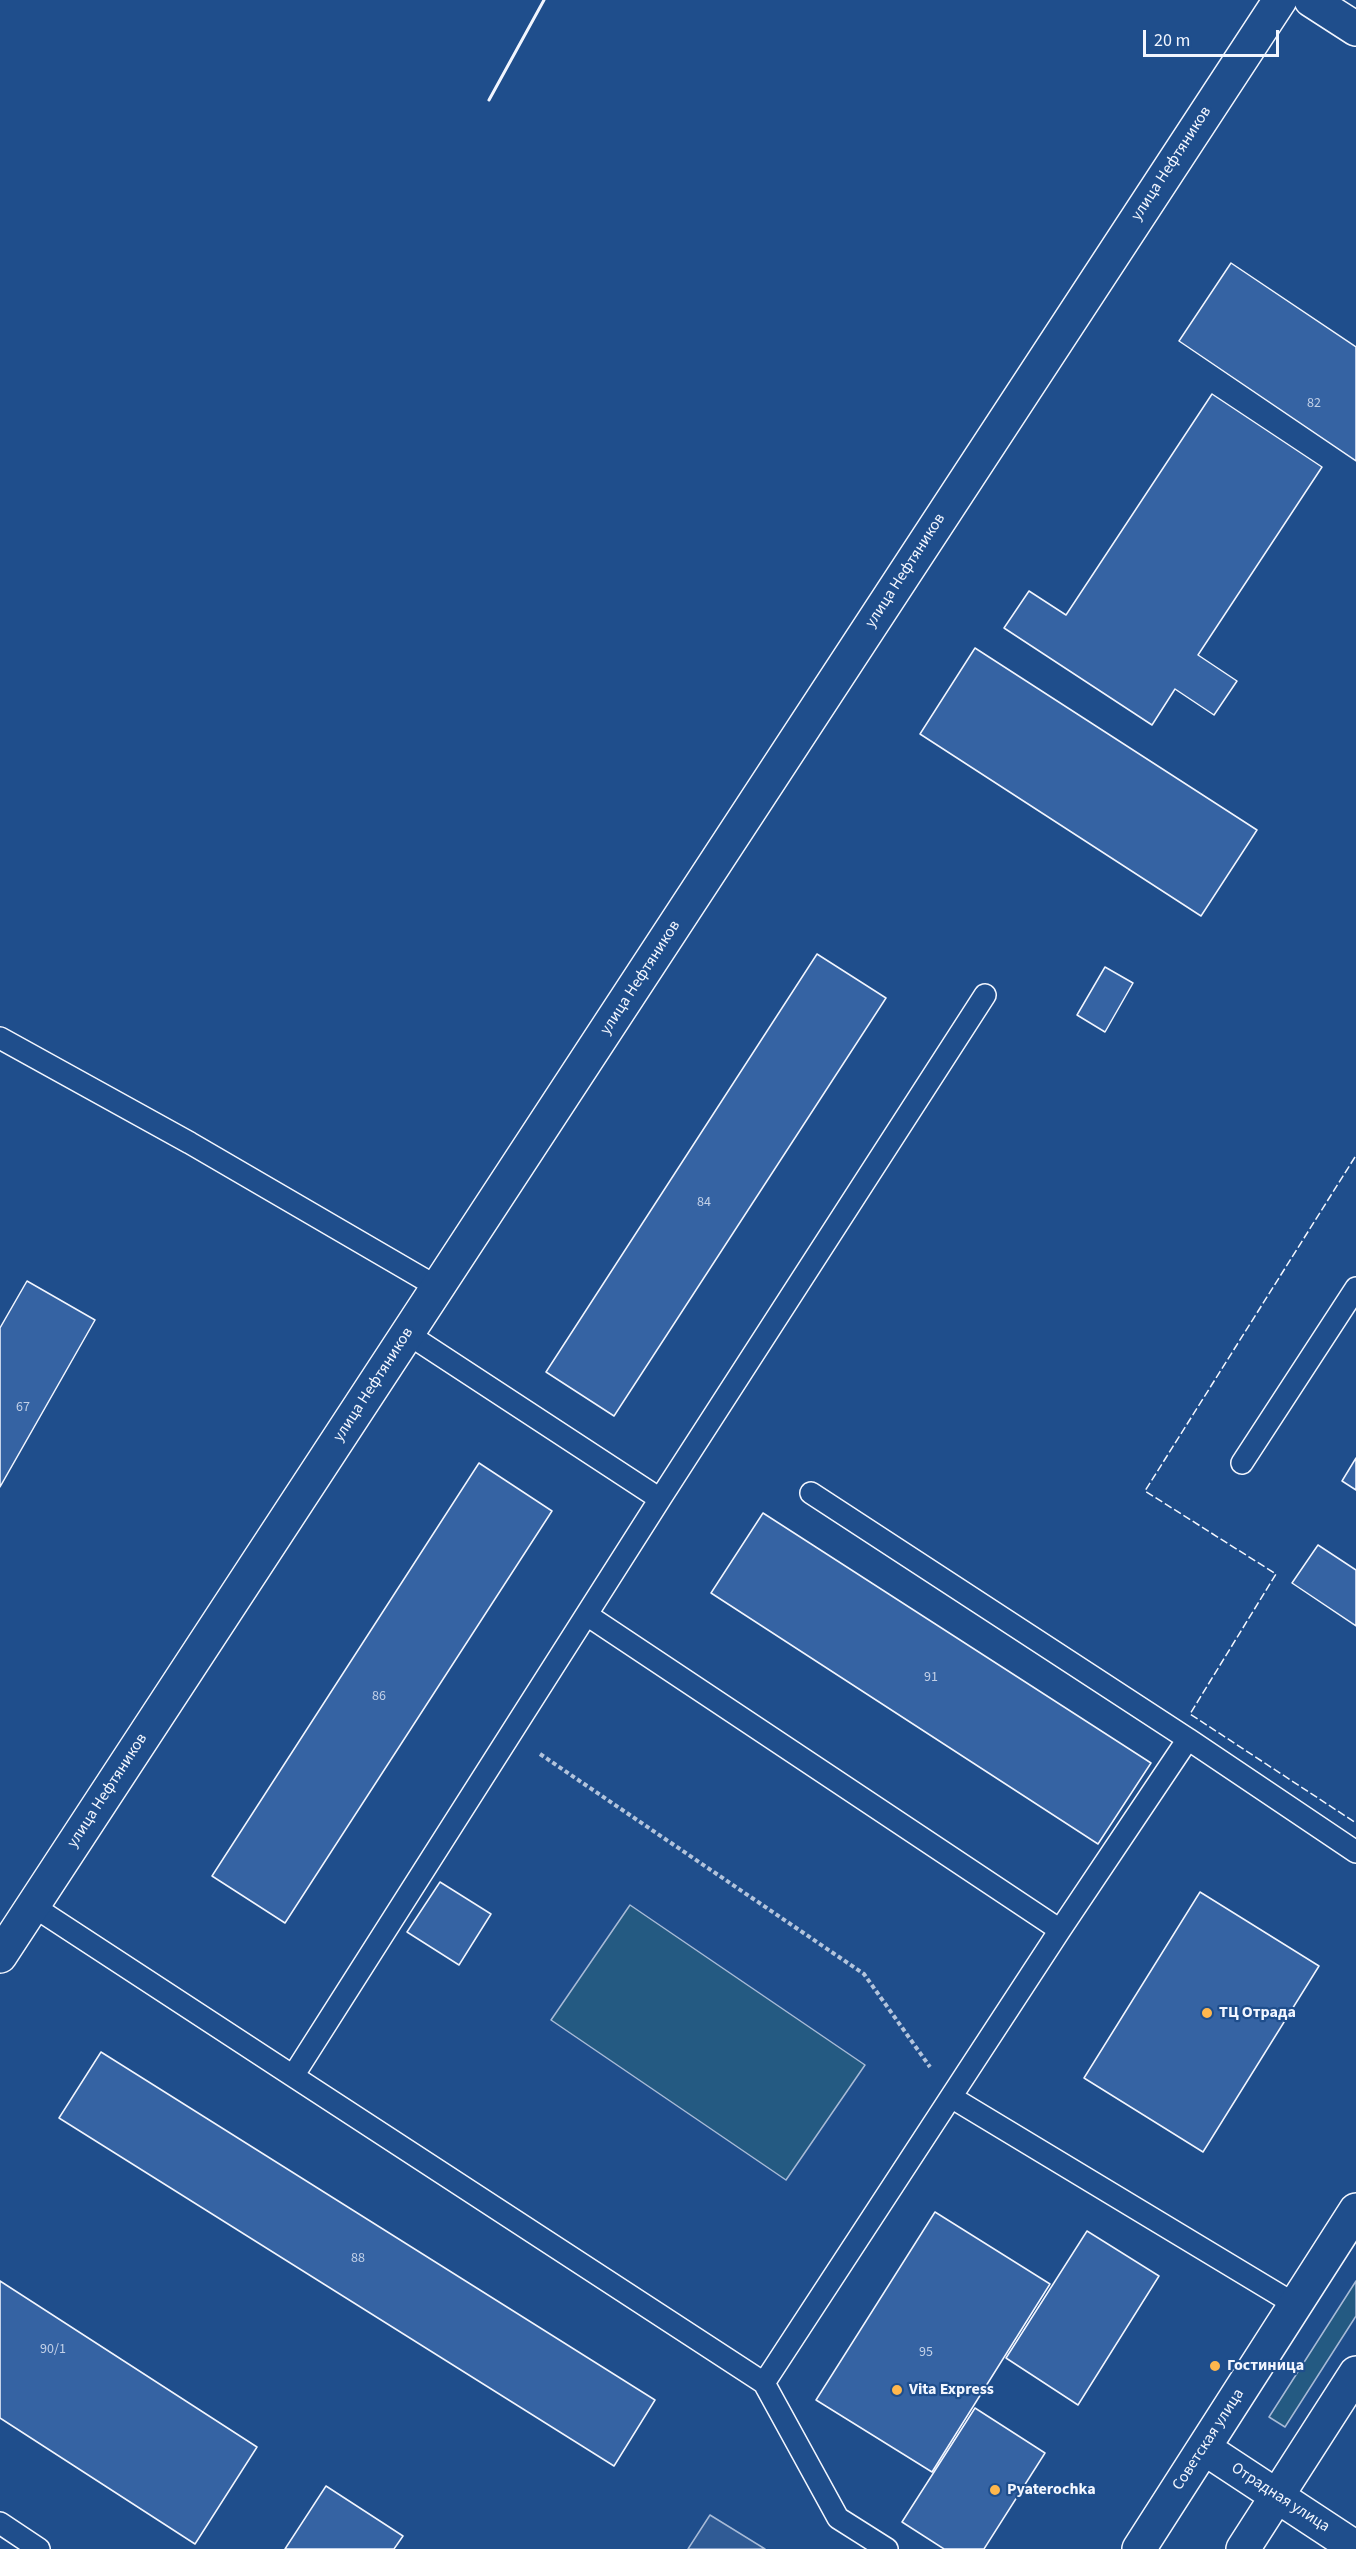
<!DOCTYPE html>
<meta charset="utf-8">
<style>
body{margin:0}
#map{position:relative;width:1356px;height:2549px;overflow:hidden;background:#1f4e8c;font-family:"Source Sans 3",sans-serif}
canvas{display:block}
.scale{position:absolute;left:1143px;top:30px;width:136px;height:27px;box-sizing:border-box;border:3px solid #f2f6ff;border-top:0;padding-left:8px;font-size:18px;line-height:21px;white-space:nowrap;color:#f2f6ff;-webkit-text-stroke:4px #1f4e8c;paint-order:stroke}
</style>
<div id="map">
<canvas width="1356" height="2549"></canvas>
<div class="scale">20 m</div>
</div>
<script>
const c = document.querySelector('canvas').getContext('2d');
c.lineJoin = 'round';
function paint(path, color) { c.fillStyle = color; c.fill(path, 'evenodd'); }
function stroke(path, color, width, dash) { c.strokeStyle = color; c.lineWidth = width; c.lineCap = dash ? 'butt' : 'round'; c.setLineDash(dash || []); c.stroke(path); }
function write(font, color, halo, rows, align = 'center') {
  c.font = font + ' "Source Sans 3",sans-serif'; c.lineWidth = 4.5; c.setLineDash([]); c.textBaseline = 'middle'; c.strokeStyle = halo; c.fillStyle = color; for (const [text, x, y, turn = 0] of rows) {
    c.save(); c.translate(x, y); c.rotate((+turn || 0) * Math.PI / 180); c.textAlign = isNaN(turn) ? turn : align; if (halo) c.strokeText(text, 0, 0); c.fillText(text, 0, 0); c.restore();
  }
}
const green = new Path2D(`
 M630 1905 865 2065 786 2180 551 2020Z
 M1356 2281V2316L1285 2427 1269 2417Z`);
paint(green, '#245a82');
stroke(green, '#a8bbd7', 1.5);
const parking = new Path2D(`
 M710 2515 765 2549H688Z`);
paint(parking, '#305b95');
stroke(parking, '#a8bbd7', 1.5);
const building = new Path2D(`
 M1231 263 1356 347V461L1179 341Z
 M1212 394 1322 467 1198 655 1237 681 1214 715 1175 689 1152 725 1004 628 1029 591 1066 615Z
 M975 648 1257 830 1201 916 920 734Z
 M817 954 886 998 614 1416 546 1372Z
 M1105 967 1133 983 1105 1032 1077 1015Z
 M27 1281 95 1320 0 1487V1328Z
 M1356 1458V1490L1342 1481Z
 M479 1463 552 1511 285 1923 212 1876Z
 M763 1513 1151 1763 1098 1844 711 1593Z
 M1318 1545 1356 1570V1626L1292 1583Z
 M440 1882 491 1914 459 1965 407 1932Z
 M1200 1892 1319 1966 1203 2152 1084 2078Z
 M101 2052 655 2400 614 2466 59 2118Z
 M935 2212 1050 2284 932 2472 816 2400Z
 M1087 2231 1159 2276 1078 2405 1006 2358Z
 M0 2281 257 2447 195 2544 0 2418Z
 M975 2408 1045 2453 984 2549H944L902 2522Z
 M326 2486 403 2536 394 2549H285Z`);
paint(building, '#3563a3');
stroke(building, '#f2f6ff', 1.5);
const service = new Path2D(`
 M0 1038 190 1143 439 1288
 M408 1334 660 1499 293 2076 764 2383 838 2518 887 2549
 M1242 1463 1356 1288
 M811 1493 1188 1739
 M660 1499 985 995
 M587 1615 1060 1930
 M33 1906 293 2076
 M951 2097 1296 2305
 M764 2383 1060 1930 1188 1739 1356 1852
 M0 2523 39 2549`);
const minor = new Path2D(`
 M1311 0 1356 29
 M0 1956 1280 0
 M1204 2448 1356 2548
 M1139 2549 1356 2210
 M1243 2549 1356 2373`);
stroke(service, '#f2f6ff', 24);
stroke(minor, '#f2f6ff', 36);
stroke(new Path2D(`
 M540 1754 864 1974 930 2067`), '#b3c4dc', 4, [4.5, 3]);
stroke(service, '#1f4e8c', 21);
stroke(minor, '#1f4e8c', 33);
stroke(new Path2D(`
 M1355 1157 1145 1491 1276 1574 1190 1714 1356 1823`), '#f2f6ff', 1.5, [8, 3]);
stroke(new Path2D(`
 M489 100 544 0`), '#f2f6ff', 3);
for (const [x, y, r, color] of [
 [1207,2013,6,"#ffb74d"],
 [1215,2366,6,"#ffb74d"],
 [897,2390,6,"#ffb74d"],
 [995,2490,6,"#ffb74d"]
]) { const dot = new Path2D(); dot.arc(x, y, r, 0, 2 * Math.PI); c.fillStyle = color; c.fill(dot); stroke(dot, '#1f4e8c', 2); }
write('14px', '#c3d1e8', null, [
 ["82",1314,404],
 ["84",704,1203],
 ["67",23,1408],
 ["91",931,1678],
 ["86",379,1697],
 ["88",358,2259],
 ["90/1",53,2350],
 ["95",926,2353]
]);
write('16px', '#f2f6ff', '#1f4e8c', [
 ["улица Нефтяников",1172,164,-57],
 ["улица Нефтяников",906,571,-57],
 ["улица Нефтяников",641,978,-57],
 ["улица Нефтяников",374,1385,-57],
 ["улица Нефтяников",108,1791,-57],
 ["Советская улица",1209,2440,-57],
 ["Отрадная улица",1280,2498,33]
]);
write('bold 16px', '#f2f6ff', '#1f4e8c', [
 ["ТЦ Отрада",1219,2013],
 ["Гостиница",1227,2366],
 ["Vita Express",909,2390],
 ["Pyaterochka",1007,2490]
], 'left');
</script>
